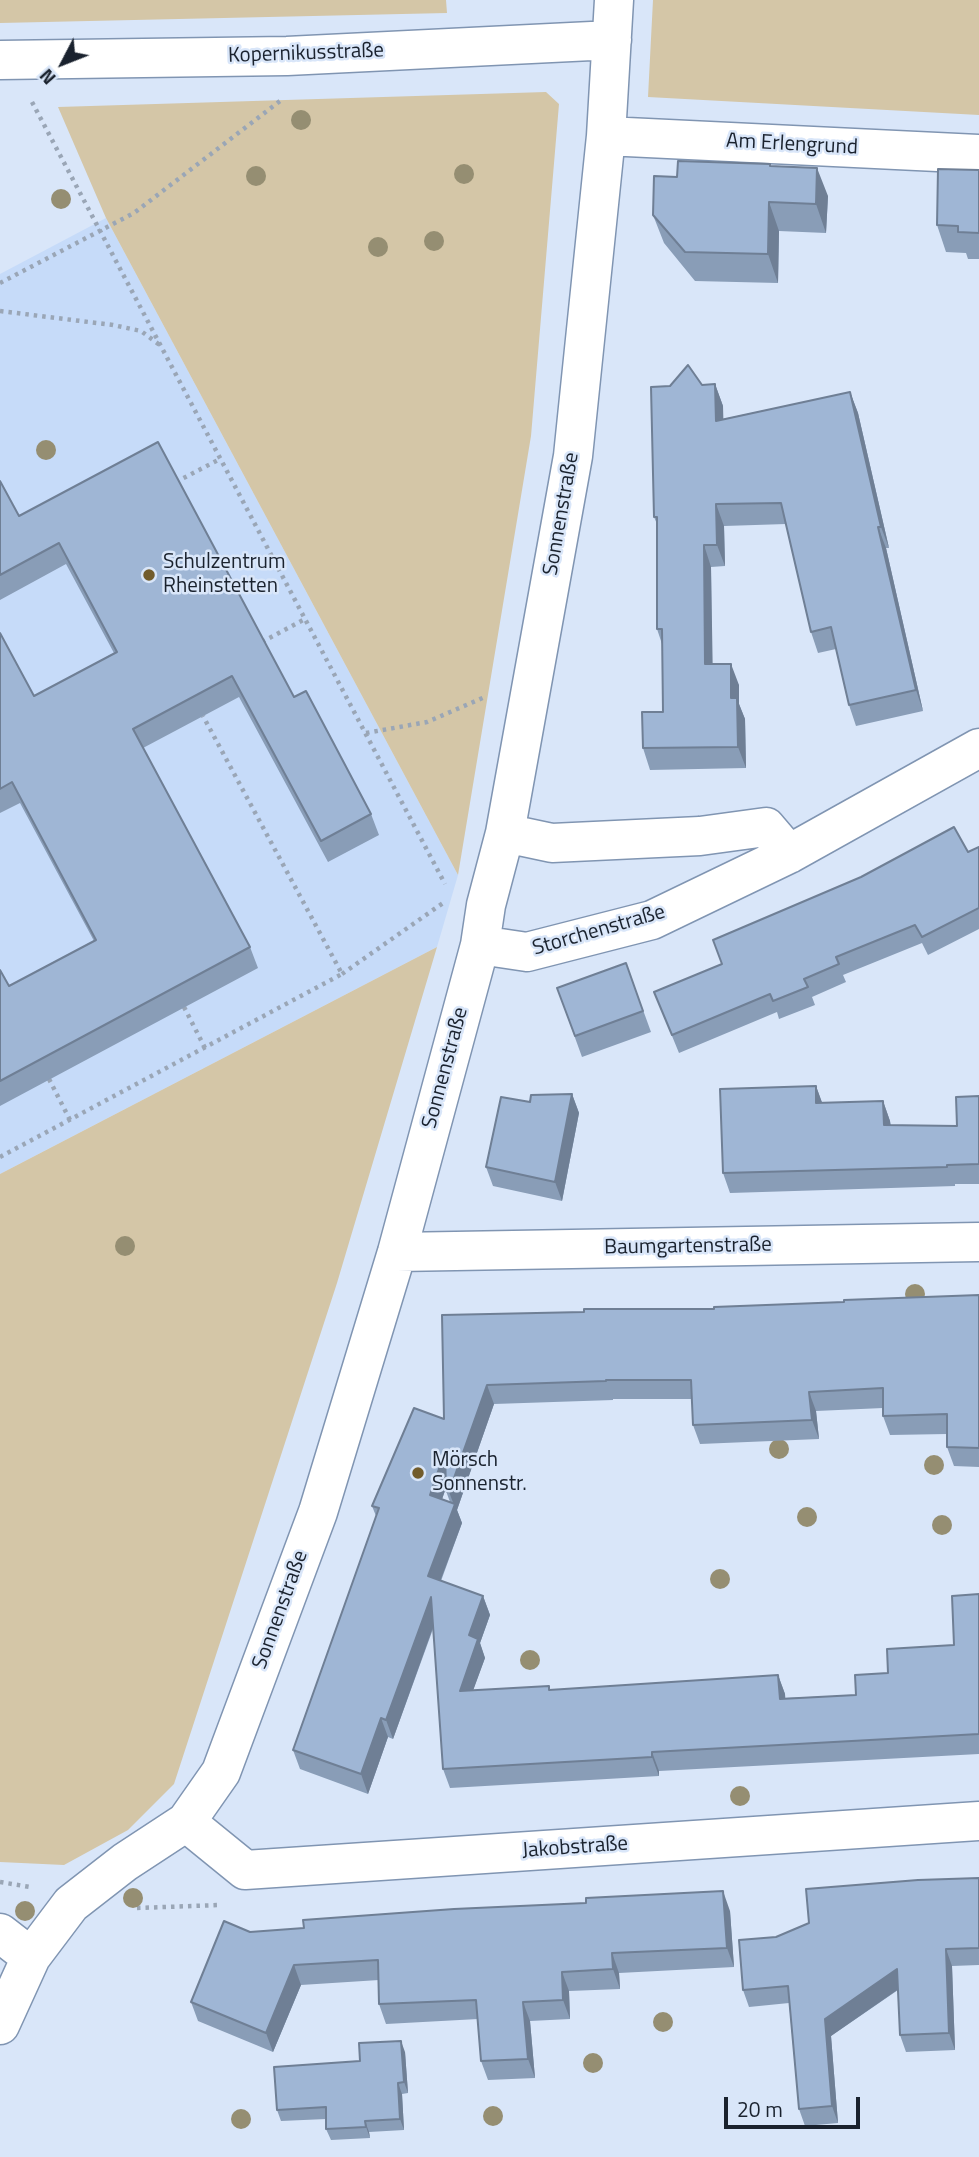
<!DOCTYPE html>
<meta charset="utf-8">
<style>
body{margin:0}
#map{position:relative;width:979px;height:2157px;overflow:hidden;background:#d9e6f9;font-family:"Titillium Web",sans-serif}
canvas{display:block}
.north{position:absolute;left:28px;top:28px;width:70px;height:70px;-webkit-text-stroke:5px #d9e6f9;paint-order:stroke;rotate:228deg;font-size:19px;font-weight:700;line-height:28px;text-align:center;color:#1a222e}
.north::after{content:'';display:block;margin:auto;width:24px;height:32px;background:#1a222e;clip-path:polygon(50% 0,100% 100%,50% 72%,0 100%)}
.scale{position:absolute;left:724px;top:2097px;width:136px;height:32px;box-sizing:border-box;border:4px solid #1a222e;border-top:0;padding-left:9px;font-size:21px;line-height:24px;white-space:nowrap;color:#1a222e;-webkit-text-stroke:5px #d9e6f9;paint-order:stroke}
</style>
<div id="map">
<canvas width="979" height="2157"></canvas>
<div class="north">N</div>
<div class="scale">20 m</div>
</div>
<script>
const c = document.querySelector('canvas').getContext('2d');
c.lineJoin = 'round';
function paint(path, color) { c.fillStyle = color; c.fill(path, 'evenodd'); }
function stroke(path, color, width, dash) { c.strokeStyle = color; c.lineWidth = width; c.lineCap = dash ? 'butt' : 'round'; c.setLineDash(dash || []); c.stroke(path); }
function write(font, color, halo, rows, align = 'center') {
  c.font = font + ' "Titillium Web",sans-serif'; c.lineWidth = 5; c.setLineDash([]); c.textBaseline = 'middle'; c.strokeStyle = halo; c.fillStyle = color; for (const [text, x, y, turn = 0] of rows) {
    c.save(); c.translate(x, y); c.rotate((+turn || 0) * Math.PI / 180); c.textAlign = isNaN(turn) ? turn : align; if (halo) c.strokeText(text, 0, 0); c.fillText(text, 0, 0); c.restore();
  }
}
paint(new Path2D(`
 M106 218 458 875 437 947 0 1174V274Z`), '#c6dbf9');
paint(new Path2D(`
 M0 0H446L447 13 0 23Z
 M653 0H979V115L648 97Z
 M546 92 559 104 531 436 458 875 106 218 58 107Z
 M437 947 337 1283 174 1784 128 1830 64 1865 0 1862V1174Z`), '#d4c6a7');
const minor = new Path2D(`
 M0 60 287 56 612 40
 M606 136 979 154
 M505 833 552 843 700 836 766 827 789 854
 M480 945 527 952 652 920 789 854 979 748
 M397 1252 979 1242
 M186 1822 245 1870 979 1821
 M0 1933 31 1957
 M0 2025 31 1957 71 1904 125 1862 186 1822 221 1772 318 1512 397 1252 480 945 486 905 505 833 573 456 606 136 614 0`);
stroke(minor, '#8095b2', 41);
stroke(new Path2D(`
 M32 102 445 884
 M0 283 134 213 280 101
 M0 311 113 325 141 331 161 346
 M176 482 220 459
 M262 642 305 619
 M366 733 427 722 485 697
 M342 974 443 903
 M184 1007 205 1048
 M49 1079 70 1120
 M0 1157 342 974 203 716
 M0 1882 30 1887
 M137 1908 219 1905`), '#9aa6b6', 4.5, [3.5, 5]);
stroke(minor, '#fff', 38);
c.fillStyle = '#958e72';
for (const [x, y] of [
 [301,120],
 [464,174],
 [256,176],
 [61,199],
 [434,241],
 [378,247],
 [46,450],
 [125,1246],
 [915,1294],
 [779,1449],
 [934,1465],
 [807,1517],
 [942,1525],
 [720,1579],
 [530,1660],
 [740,1796],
 [133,1898],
 [25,1911],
 [663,2022],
 [593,2063],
 [493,2116],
 [241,2119]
]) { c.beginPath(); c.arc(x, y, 10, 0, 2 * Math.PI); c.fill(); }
paint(new Path2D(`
 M770 164V166L828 196 826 233 779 231 778 283 695 281 664 243 653 215 677 177Z
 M979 170V259H968L966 253 946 252 937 225Z
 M715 384 723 406V419L850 392 858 413 889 548H886L923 711 856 726 849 705 836 649 818 653 811 632 786 524 724 526 725 566 711 567 712 664 739 685V704L745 719 746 768 650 770 643 748 663 712 662 644 657 629V524L654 517 702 385Z
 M0 481 19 516 294 697 371 814 379 835 328 862 239 697 143 748 250 947 258 968 0 1106V970L9 986 94 941 20 803 0 813V633L34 696 114 653 66 564 0 600Z
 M979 847V929L928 955 922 943 843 975 846 982 812 997 815 1005 779 1019 777 1012 679 1053 654 992 722 964 713 940 968 852Z
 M626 963 651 1032 582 1057 557 988Z
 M816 1086 822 1103 883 1101 890 1121 891 1125 957 1126 979 1096V1184H955V1186L730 1193 723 1173Z
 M572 1094 579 1113 562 1201 493 1186 486 1167 530 1102Z
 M979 1295V1467L954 1466 947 1447V1434L890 1435 883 1416V1408L816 1411 819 1439 700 1444 693 1425 692 1399H613V1400L494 1404 457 1510 462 1523 441 1581 483 1596 490 1615 480 1643 485 1658 473 1690 549 1686 550 1690 778 1675 785 1694V1698L856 1695 888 1673 954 1645 979 1594V1754L659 1771V1776L450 1788 443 1769 433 1629 393 1739 388 1737 368 1794 300 1769 293 1750 376 1516 372 1506 444 1419 442 1315 714 1309ZM446 1488V1491L450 1502 442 1499Z
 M979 1878V1965L952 1966 955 2050 906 2052 900 2035 898 1990 831 2036 838 2123 805 2126 799 2109 789 2003 749 2007 743 1990 776 1937Z
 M730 1911 734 1967 619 1973 620 1989 569 1991 570 2019 530 2021 535 2078 488 2080 481 2061 478 2019 386 2024 379 2004V1980L301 1985 273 2052 198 2021 191 2002 250 1932Z
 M405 2052 408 2093 402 2094 404 2130 369 2132 370 2138 331 2140 326 2129V2119L281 2121 277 2110 360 2061Z`), '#899db7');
paint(new Path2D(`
 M817 168 828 196 826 233 816 204Z
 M769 202 779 231 778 283 768 254Z
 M715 384 723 406 724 442 716 421Z
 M850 392 858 413 889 548 881 527Z
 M716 504 724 526 725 566 717 545Z
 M878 527 886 548 923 711 916 690Z
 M704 545 711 567 713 685 705 664Z
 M731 664 739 685V704L745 719 746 768 738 747 731 698Z
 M816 1086 823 1105 816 1103Z
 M572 1094 579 1113 562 1201 555 1182Z
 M883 1101 890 1121 891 1145 884 1125Z
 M487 1385 494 1404 457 1510 462 1523 435 1595 428 1576 454 1505 449 1492Z
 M809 1392 816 1411 819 1439 812 1420Z
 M445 1451 452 1470 437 1514 430 1495Z
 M483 1596 490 1615 480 1643 485 1658 466 1710 460 1691 469 1635Z
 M431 1597 437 1616 393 1739 386 1720Z
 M778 1675 785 1694 787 1718 780 1699Z
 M381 1718 388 1737 368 1794 361 1774Z
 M652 1752 659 1771V1776L652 1757Z
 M723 1891 730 1911 734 1967 727 1948Z
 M946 1949 952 1966 955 2050 949 2033Z
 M612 1953 619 1973 620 1989 613 1969Z
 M294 1965 301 1985 273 2052 266 2033Z
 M897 1969 903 1986 831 2036 838 2123 832 2106 825 2019Z
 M562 1972 569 1991 570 2019 563 2000Z
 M523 2002 530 2021 535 2078 528 2059Z
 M401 2041 405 2052 408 2093 404 2082Z
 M398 2083 402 2094 404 2130 400 2119Z
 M365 2121 369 2132 370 2138 366 2127Z`), '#6f7f95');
const building = new Path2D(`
 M678 161 770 164V166L817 168 816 204 769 202 768 254 685 252 653 215 654 176 677 177Z
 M938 169 979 170V233L958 232V226L937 225Z
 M688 365 702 385 715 384 716 421 850 392 881 527H878L916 690 849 705 831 627 811 632 781 503 716 504 717 545H704L705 664H731V698H737L738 747 643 748 642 712H663L662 629H657V517H654L651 387 670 386Z
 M158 442 294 697 306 691 371 814 321 841 232 676 133 729 250 947 0 1081V970L9 986 96 940 12 782 0 789V633L34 696 117 652 59 543 0 575V481L19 516Z
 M954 827 968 852 979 847V908L922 937 915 925 836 957 839 964 804 979 808 987 773 1001 770 994 672 1035 654 992 722 964 713 940 861 877Z
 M626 963 643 1011 575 1036 557 988Z
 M816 1086V1103L883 1101 884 1125 957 1126 956 1097 979 1096V1164L947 1165V1167L723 1173 720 1089Z
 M572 1094 555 1182 486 1167 501 1097 530 1102 531 1095Z
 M979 1295V1448L947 1447V1414L883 1416V1388L809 1392 812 1420 693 1425 691 1380H606V1381L487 1385 449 1492 446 1491 445 1451 430 1495 455 1504 428 1576 483 1596 469 1635 478 1639 460 1691 549 1686V1690L778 1675 780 1699 856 1695 855 1675 888 1673 887 1649 954 1645 952 1596 979 1594V1734L652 1752V1757L443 1769 431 1597 386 1720 381 1718 361 1774 293 1750 379 1508 372 1506 414 1408 444 1419 442 1315 584 1312V1309H714V1307L844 1302V1300Z
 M979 1878V1948L946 1949 949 2033 900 2035 897 1969 825 2019 832 2106 799 2109 788 1986 743 1990 739 1940 776 1937 809 1923 806 1889 918 1880Z
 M723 1891 727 1948 612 1953 613 1969 562 1972 563 2000 523 2002 528 2059 481 2061 476 2000 379 2004 378 1960 294 1965 266 2033 191 2002 224 1921 250 1932 304 1928 303 1920 454 1909 586 1903V1898Z
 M401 2041 404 2082 398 2083 400 2119 365 2121 366 2127 326 2129V2107L277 2110 274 2067 360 2061 359 2043Z`);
paint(building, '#9fb6d5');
stroke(building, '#6f7f95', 2);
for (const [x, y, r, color] of [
 [149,575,7,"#725c2c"],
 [418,1473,7,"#725c2c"]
]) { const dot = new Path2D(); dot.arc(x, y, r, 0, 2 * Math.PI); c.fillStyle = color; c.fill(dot); stroke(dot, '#d9e6f9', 2.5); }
write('21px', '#1a222e', '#d9e6f9', [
 ["Kopernikusstraße",306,54,-2],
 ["Am Erlengrund",792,145,3],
 ["Sonnenstraße",562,514,-80],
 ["Storchenstraße",599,931,-16],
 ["Sonnenstraße",446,1068,-75],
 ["Baumgartenstraße",688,1247,-1],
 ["Sonnenstraße",281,1610,-70],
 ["Jakobstraße",575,1848,-4]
]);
write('21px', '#1a222e', '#d9e6f9', [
 ["Schulzentrum",163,563],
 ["Rheinstetten",163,587],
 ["Mörsch",432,1461],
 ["Sonnenstr.",432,1485]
], 'left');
</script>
